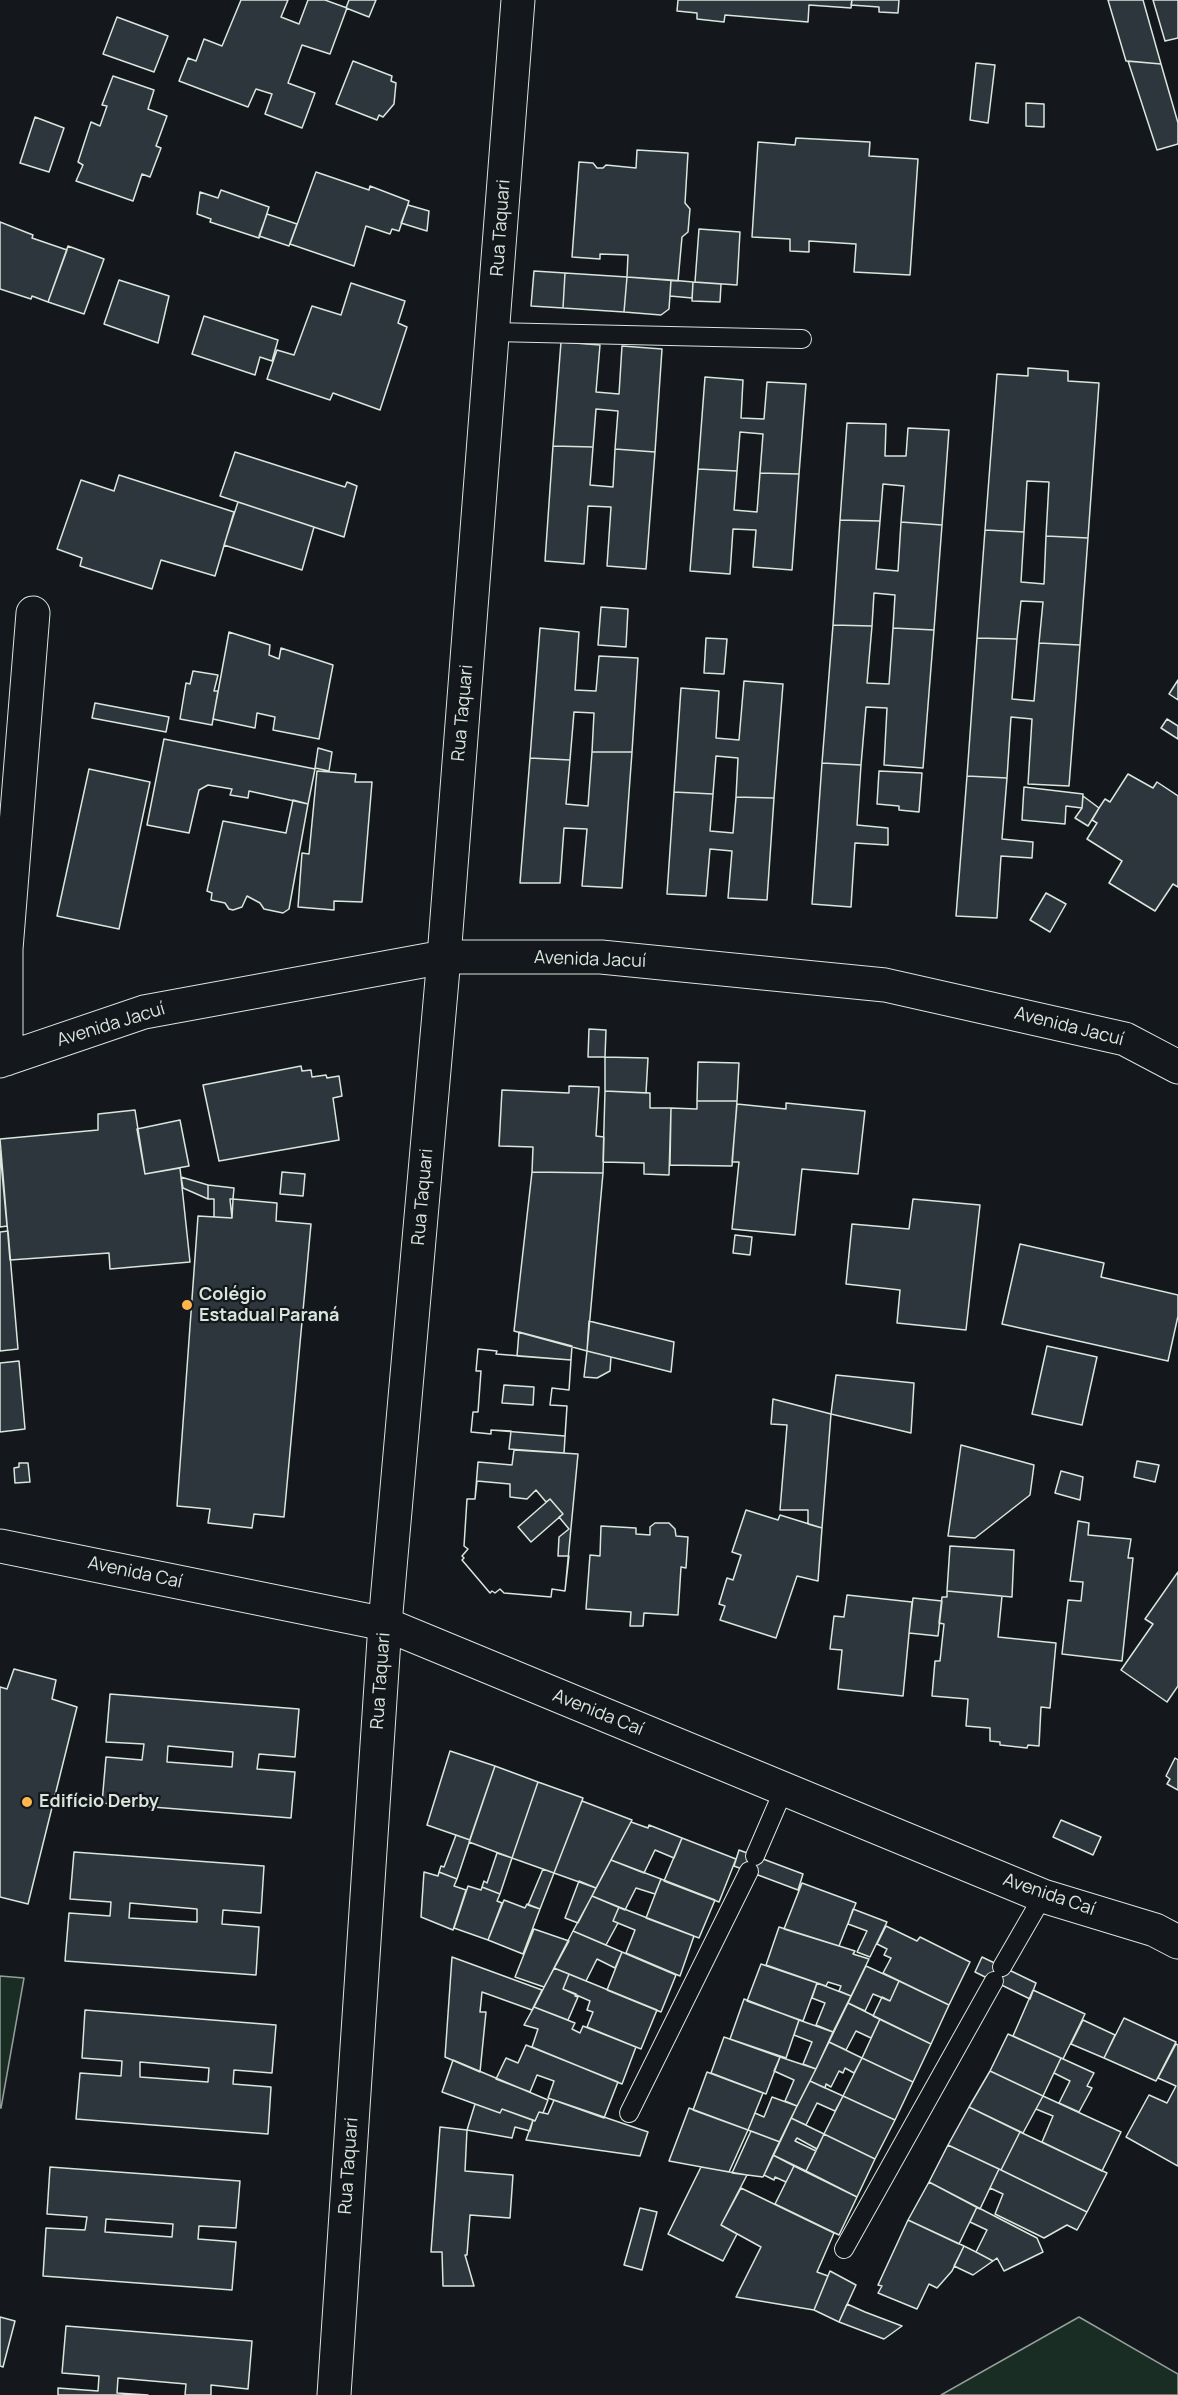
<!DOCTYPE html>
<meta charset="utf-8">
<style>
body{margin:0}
canvas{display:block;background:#14181c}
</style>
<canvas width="1178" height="2395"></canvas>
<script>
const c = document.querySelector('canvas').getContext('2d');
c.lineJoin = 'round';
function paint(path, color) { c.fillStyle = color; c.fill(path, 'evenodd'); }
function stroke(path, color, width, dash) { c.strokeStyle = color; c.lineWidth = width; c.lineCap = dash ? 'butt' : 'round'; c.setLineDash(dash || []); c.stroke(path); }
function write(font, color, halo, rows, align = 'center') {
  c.font = font + ' Manrope,sans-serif'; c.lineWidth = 4.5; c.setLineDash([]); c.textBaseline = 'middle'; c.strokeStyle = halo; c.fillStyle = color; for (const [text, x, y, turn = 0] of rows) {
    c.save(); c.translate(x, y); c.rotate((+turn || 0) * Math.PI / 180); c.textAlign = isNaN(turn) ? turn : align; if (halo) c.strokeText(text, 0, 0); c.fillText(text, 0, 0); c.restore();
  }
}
const green = new Path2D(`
 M0 1976 24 1978 1 2108H0Z
 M1079 2317 1178 2374V2395H941Z`);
paint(green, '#1a2d24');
stroke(green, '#939e99', 1.5);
const building = new Path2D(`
 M241 0H288L281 17 299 24 308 0H325L347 8 330 54 302 45 288 83 315 93 302 128 265 114 272 94 256 89 248 107 179 81 188 58 196 61 204 39 222 46Z
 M349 0H376L369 17 346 8Z
 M678 0H852L851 8 809 5 808 22 725 15 724 22 697 19V13L677 11Z
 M852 0H899L898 13 879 12V7L851 5Z
 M1108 0H1143L1161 64 1126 61Z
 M1153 0H1178V38L1165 41Z
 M117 17 168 36 154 72 103 54Z
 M353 61 392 76 391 81 396 83 394 104 383 117 379 115 377 120 336 104Z
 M1128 61 1161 64 1178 123V144L1157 150Z
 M976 63 995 65 988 123 970 120Z
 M113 76 154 90 148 109 167 116 156 146 161 148 150 177 142 174 133 201 76 181 83 165 78 162 91 122 100 126 107 106 102 105Z
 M1026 103 1044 104V127L1026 126Z
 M35 117 64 128 49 172 20 163Z
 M796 138 870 142 869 156 918 159 910 275 854 272 856 244 809 241V252L790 251V239L752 237 758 142 795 145Z
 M637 150 688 153 685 203 690 209 688 232 682 237 678 281 627 277 628 255 600 254V259L572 257 579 162 593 163 597 168H603L606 165 636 168Z
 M316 172 369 190 370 186 409 201 399 231 392 229 390 234 366 226 354 266 290 244Z
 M221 190 269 207 259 238 210 222 211 219 197 214 200 192 218 198Z
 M408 205 429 211 427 231 401 223Z
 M267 214 297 224 289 246 259 236Z
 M0 222 33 235 32 238 67 250 48 302 32 296 31 299 0 289Z
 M699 229 740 232 737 285 695 282Z
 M68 246 104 259 84 314 48 302Z
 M534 271 565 273 563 308 531 306Z
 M565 273 627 277 624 312 563 308Z
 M627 277 671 280 669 309 661 315 624 312Z
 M119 280 169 296 158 343 104 324Z
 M671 280 693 282 692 298 670 296Z
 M693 282 721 284 720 302 692 301Z
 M351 283 405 301 398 323 407 327 380 410 333 393 330 400 267 379 277 350 294 355 312 306 341 315Z
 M204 316 278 340 272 361 260 357 255 375 192 354Z
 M561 342 600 345 596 392 619 394 622 346 662 349 655 452 615 449 618 411 596 409 593 447 553 446Z
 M1028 368 1068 371V381L1099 383 1088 538 1046 536 1049 482 1027 481 1024 532 985 530 997 374 1028 376Z
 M705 377 743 380 741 418 764 419 767 382 806 384 799 474 760 473 763 434 740 432 737 471 698 469Z
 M847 423 886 424 885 456H906L908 428 949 430 942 525 901 522 904 486 883 484 880 521 840 520Z
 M553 446 593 447 590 485 613 487 615 449 655 452 646 569 607 566 611 507 588 506 584 564 545 561Z
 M235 452 345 487 347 482 357 486 344 537 220 496Z
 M698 469 737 471 734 510 757 512 760 473 799 474 792 570 753 567 756 530 733 529 730 574 690 571Z
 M119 475 234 512 215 576 161 560 152 589 80 566 82 558 57 549 81 480 114 491Z
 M238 502 314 527 302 570 224 545Z
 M840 520 880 521 876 569 898 571 901 522 942 525 934 630 893 628 895 595 874 593 872 626 833 625Z
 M985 530 1024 532 1021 582 1044 584 1046 536 1088 538 1080 645 1039 643 1043 602 1021 601 1017 639 977 638Z
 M601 607 628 609 626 647 598 645Z
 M833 625 872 626 867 683 889 684 893 628 934 630 923 768 884 765 887 708 866 707 861 765 822 763Z
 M540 628 579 632 575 690 596 691 599 656 638 658 632 752H592L594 713 574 712 570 760 530 758Z
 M229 632 270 645 269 655 279 659 281 648 333 665 319 739 273 730 275 717 257 713 255 728 213 719Z
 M706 638 727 639 724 674 704 673Z
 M977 638 1017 639 1012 699 1034 701 1039 643 1080 645 1069 786 1028 784 1032 719 1011 717 1007 778 967 776Z
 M193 671 218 675 214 691H218L212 725 180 719 186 683 190 684Z
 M1178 680V700L1169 694Z
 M744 681 783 684 774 798 736 797 738 758 716 756 713 794 674 792 681 688 719 691 716 738 739 740Z
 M95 703 169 717 166 732 92 718Z
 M1167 719 1178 726V739L1161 728Z
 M164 739 315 769 308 804 249 791 248 798 230 795 232 789 208 785 199 790 189 833 147 825Z
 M318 748 332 752 329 771 315 768Z
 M592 752H632L622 888 582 886 587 829 564 828 560 883H520L530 758 570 760 566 804 588 806Z
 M822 763 861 765 857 825 888 828V845L855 843 851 907 812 904Z
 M89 769 150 782 119 929 57 916Z
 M317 771 356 774 355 782H372L362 902 334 901V910L298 907 302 853 309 854Z
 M879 771 922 773 919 812 899 810V806L877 804Z
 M1128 774 1153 788 1157 782 1178 796V887L1173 884 1155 911 1109 883 1122 861 1087 839 1097 823 1092 820 1099 808 1105 799 1110 802Z
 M967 776 1007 778 1002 839 1033 842 1032 858 1001 856 997 918 956 916Z
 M1024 787 1083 794 1082 808 1066 806 1065 824 1022 820Z
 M674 792 713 794 710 831 733 833 736 797 774 798 767 900 728 898 732 851 710 849 706 896 667 894Z
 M1083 796 1099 808 1088 826 1075 818 1082 808Z
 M293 800 308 804 289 909 283 913 264 909 260 903 247 896 242 907 233 910 229 909 225 903 211 900 212 893 207 891 223 821 286 833Z
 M1046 893 1066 904 1050 932 1030 920Z
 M589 1029 606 1030 605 1057H588Z
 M605 1057 648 1058 646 1093 605 1091Z
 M698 1062 739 1063 737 1101H697Z
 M301 1066 302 1071 311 1070 312 1077 326 1075 327 1078 339 1076 342 1096 333 1098 339 1140 219 1161 203 1085Z
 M569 1086 599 1087 596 1136 604 1137 603 1173 532 1172 533 1147 499 1146 502 1090 569 1093Z
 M605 1091 650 1093V1108H671L669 1175 644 1174V1163L603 1162Z
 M697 1101H737L732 1166 670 1165 671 1108 697 1109Z
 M786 1103 865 1111 858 1174 802 1169 795 1235 732 1229 739 1162H732L737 1104 786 1109Z
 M135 1110 145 1174 180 1168 190 1262 110 1269 109 1253 10 1260 0 1139 98 1130V1114Z
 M180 1120 189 1166 145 1174 137 1129Z
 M0 1151 7 1226 0 1227Z
 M282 1172 305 1174 303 1196 280 1194Z
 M532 1172 603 1173 587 1351 514 1331Z
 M181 1177 208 1185V1199L183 1188Z
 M208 1185 234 1188 233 1199H230L232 1218 214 1217V1199H208Z
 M233 1199 277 1203 276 1221 311 1224 284 1517 254 1514 252 1528 208 1523 210 1509 177 1506 198 1216 232 1218Z
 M913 1199 980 1205 966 1330 897 1323 900 1290 846 1284 852 1224 909 1229Z
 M8 1231 18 1349 0 1351V1232Z
 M735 1235 752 1237 750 1255 733 1253Z
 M1020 1244 1104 1263 1101 1277 1178 1295V1316L1168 1361 1002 1324Z
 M589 1321 674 1342 671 1372 587 1351Z
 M519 1332 572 1346 571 1360 517 1356Z
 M1047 1346 1097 1357 1082 1425 1032 1414Z
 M478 1349 497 1351 496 1354 571 1360 569 1390 552 1388 550 1405 567 1406 565 1436 491 1430V1434L471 1432 473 1412H478L481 1371H476Z
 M478 1349 497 1351 496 1354 571 1360 569 1390 552 1388 550 1405 567 1406 564 1453 509 1449 511 1431 491 1430V1434L471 1432 473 1412H478L481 1371H476Z
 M587 1351 611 1357 610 1371 597 1378 584 1377Z
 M19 1361 25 1429 0 1432V1363Z
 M836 1375 914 1383 911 1433 831 1414Z
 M504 1385 534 1387 533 1405 502 1403Z
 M773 1399 831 1414 822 1528 808 1524V1510H780L787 1425 771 1424Z
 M961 1445 1034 1465 1030 1495 975 1538 948 1536Z
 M514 1450 578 1454 565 1591 552 1589 551 1597 504 1593 500 1589 495 1593 492 1591 490 1593 462 1560 464 1558 462 1556 468 1549 464 1546 467 1499H475L478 1462 512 1465Z
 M1137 1461 1159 1465 1155 1482 1134 1477Z
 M19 1463H28L30 1482 15 1483 14 1468 19 1467Z
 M1061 1471 1083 1477 1080 1500 1055 1493Z
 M477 1481 510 1484V1497L527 1499 536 1490 546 1502 550 1499 563 1514 559 1517 569 1529 559 1537 558 1556H569L565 1591 552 1589 551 1597 504 1593 500 1589 495 1593 492 1591 490 1593 462 1560 464 1558 462 1556 468 1549 464 1546 467 1499H475Z
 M550 1499 563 1514 531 1542 518 1527Z
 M746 1510 778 1520 780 1515 822 1528 818 1581 797 1576 776 1638 720 1620 725 1606 719 1604 727 1578 733 1580 741 1555 732 1552Z
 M1078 1521 1089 1523 1088 1535 1131 1539 1128 1558H1133L1122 1661 1062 1654 1068 1600 1081 1601 1083 1582 1070 1581Z
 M655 1523H669L675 1529 676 1536 688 1537 686 1568 681 1567 678 1615 644 1613 643 1626H630L631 1612 586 1609 590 1555 600 1556 601 1526 636 1528V1534L650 1535V1527Z
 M950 1546 1014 1550 1012 1597 947 1591Z
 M1178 1572V1686L1167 1702 1121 1670 1153 1624 1145 1619Z
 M947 1591 1002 1596 998 1637 1056 1643 1050 1708 1041 1707 1039 1746 1028 1745 1027 1748 1000 1745V1742L990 1741V1728L966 1726 968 1699 932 1696 935 1661H940L944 1624 939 1623 942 1597H947Z
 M847 1595 912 1602 903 1696 838 1689 842 1650 830 1649 834 1616 844 1617Z
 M913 1598 942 1601 938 1636 909 1633Z
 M14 1669 56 1680 52 1699 77 1707 28 1904 0 1897V1687L7 1689Z
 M110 1694 299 1709 295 1757 259 1754 257 1769 295 1772 291 1818 102 1803 106 1757 142 1760 144 1744 106 1742ZM168 1746 233 1752 232 1767 167 1762Z
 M450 1751 495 1766 470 1840 427 1825Z
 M1175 1758 1178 1760V1790L1167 1784 1170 1779 1166 1776Z
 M495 1766 538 1782 512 1858 469 1842Z
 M538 1782 583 1798 554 1873 512 1858Z
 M582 1801 632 1820 596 1888 554 1873Z
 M1061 1820 1101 1837 1093 1855 1053 1837Z
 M631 1822 648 1828 649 1825 682 1838 674 1858 655 1850 644 1873 611 1860Z
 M456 1835 470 1840 457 1879 439 1872 441 1866 444 1867Z
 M682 1838 736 1859 719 1902 664 1881Z
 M739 1850 803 1874 798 1890 734 1866Z
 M74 1852 264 1866 261 1913 223 1910 222 1924 259 1927 256 1975 65 1961 69 1913 110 1916 111 1902 70 1899ZM130 1903 197 1909V1922L129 1918Z
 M497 1853 512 1858 500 1894 482 1887 484 1881 487 1883Z
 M611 1860 661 1879 655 1894 636 1888 625 1910 592 1896Z
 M543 1869 554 1873 540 1909 528 1905Z
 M424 1872 438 1876 439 1872 457 1879 454 1886 466 1890 453 1930 421 1917Z
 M661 1879 715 1900 699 1938 646 1918Z
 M579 1881 596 1888 578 1923 565 1918Z
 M802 1883 856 1903 839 1946 784 1929Z
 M468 1886 481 1890 482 1887 500 1894 497 1901 502 1903 488 1940 454 1928Z
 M592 1896 619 1907 613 1921 618 1923 606 1945 573 1931Z
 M504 1900 525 1908 527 1904 540 1909 523 1954 488 1940Z
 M619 1907 694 1936 680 1976 626 1953 635 1930 613 1921Z
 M853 1909 887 1922 870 1957 857 1952 867 1931 848 1924Z
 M886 1926 917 1941 920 1937 970 1962 949 2005 883 1973 891 1958 884 1955 887 1949 877 1944Z
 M779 1927 855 1951 853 1954 869 1959 851 1996 839 1991 841 1986 828 1982 826 1986 766 1965Z
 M534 1929 569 1941 544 1987 515 1977Z
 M573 1931 622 1952 615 1968 597 1959 586 1981 554 1968Z
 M622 1952 676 1975 661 2012 607 1990Z
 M452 1957 542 1990 532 2010 482 1992 480 2012H486L480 2072 445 2057Z
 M982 1957 1036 1983 1030 1999 975 1972Z
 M761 1964 817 1983 803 2021 747 2001Z
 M866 1966 899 1981 890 2001 873 1994 865 2011 848 2003Z
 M554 1968 569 1974 563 1989 576 1994 575 1996 578 1997 568 2020 534 2007Z
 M569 1974 657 2010 641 2049 587 2027 593 2012 587 2010 590 2001 563 1989Z
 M899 1981 949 2005 931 2044 873 2016 882 1997 890 2001Z
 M817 1983 851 1996 833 2032 816 2025 825 2003 812 1998Z
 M1033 1990 1085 2014 1063 2059 1013 2036Z
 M744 1999 799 2020 786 2058 730 2039Z
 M848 2003 880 2019 871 2038 856 2031 846 2050 829 2042Z
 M534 2007 575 2023 572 2029 580 2033 583 2026 636 2047 622 2084 532 2047 538 2029 524 2025Z
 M85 2010 276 2025 272 2073 234 2070 233 2084 271 2087 268 2134 76 2119 80 2073 121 2076 122 2061 82 2058ZM140 2062 209 2068 208 2082 140 2077Z
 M1124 2018 1176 2042 1156 2081 1104 2058Z
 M880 2019 931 2044 913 2082 862 2058Z
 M799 2020 833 2032 816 2069 803 2064 812 2042 794 2035Z
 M1083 2020 1115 2035 1104 2058 1071 2044Z
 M1008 2034 1061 2058 1043 2096 990 2071Z
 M724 2037 780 2057 766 2094 711 2073Z
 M829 2042 862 2058 854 2073 845 2068 843 2073 839 2071 831 2087 826 2084 825 2088 810 2081Z
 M1176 2044 1178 2045V2166L1126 2137 1149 2095 1167 2103 1176 2086 1158 2078Z
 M526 2045 618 2082 604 2118 548 2098 554 2081 537 2075 530 2092 496 2079 506 2058 518 2063Z
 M780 2057 816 2069 797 2106 785 2101 794 2080 774 2071Z
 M862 2058 913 2082 895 2120 843 2096Z
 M1061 2058 1094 2073 1087 2086 1092 2088 1079 2112 1059 2103 1070 2081 1054 2073Z
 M453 2060 548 2100 543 2113 539 2112 535 2121 502 2109 500 2113 442 2092Z
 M990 2071 1043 2096 1023 2133 969 2107Z
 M707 2072 763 2093 748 2130 693 2110Z
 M810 2081 843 2096 835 2111 817 2103 806 2125 791 2118Z
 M843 2096 895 2120 875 2159 824 2134Z
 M1043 2096 1121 2132 1102 2171 1042 2142 1053 2116 1036 2109Z
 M772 2097 797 2106 780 2142 748 2130 755 2113 764 2117Z
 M554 2100 648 2132 640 2156 526 2140 533 2120 535 2121 539 2112 548 2114Z
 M475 2104 500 2113 502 2109 533 2120 530 2131 515 2127 512 2138 467 2130Z
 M969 2107 1020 2132 1001 2170 948 2145Z
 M689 2108 748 2130 729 2172 669 2161Z
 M791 2118 824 2134 817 2149 797 2138 795 2141 816 2151 806 2171 773 2155Z
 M440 2127 467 2130 465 2171 513 2175 510 2218 470 2215 467 2255H465L474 2286H443L442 2252H431Z
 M751 2131 780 2142 763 2177 732 2173Z
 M1020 2132 1107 2173 1087 2212 1001 2170Z
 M824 2134 875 2159 857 2197 806 2171Z
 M948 2145 999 2169 980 2209 929 2182Z
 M773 2155 794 2166 786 2182 775 2177 774 2180 764 2175Z
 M794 2166 857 2197 839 2235 775 2204Z
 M50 2167 240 2181 236 2228 199 2226 198 2239 236 2242 232 2290 43 2276 46 2228 85 2230 87 2217 47 2214ZM106 2219 173 2224 172 2237 105 2232Z
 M701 2167 747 2175 721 2225 737 2234 723 2261 668 2234Z
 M999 2169 1087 2212 1077 2230 1067 2225 1044 2238 995 2214 1003 2194 990 2188Z
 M929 2182 977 2207 959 2244 908 2220Z
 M741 2188 834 2233 817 2272 828 2276 814 2310 736 2297 761 2247 721 2225Z
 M977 2207 1037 2238 1043 2252 1004 2271 997 2258 993 2261 976 2252 987 2230 970 2222Z
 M640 2208 657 2212 642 2270 624 2265Z
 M908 2220 964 2246 952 2271 937 2288 929 2284 917 2309 878 2293 882 2286 878 2285Z
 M964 2246 976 2252 993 2261 973 2275 954 2266Z
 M830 2271 856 2285 839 2322 814 2310Z
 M847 2304 865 2312 902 2326 884 2339 839 2322Z
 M0 2317 15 2321 3 2367 0 2366Z
 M66 2326 252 2341 248 2389 211 2385V2395H185L186 2384 118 2378 117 2393 148 2395H58V2388L98 2391 99 2376 62 2373Z`);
paint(building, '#2c363c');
stroke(building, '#d8e6dc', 1.5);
const service = new Path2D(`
 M493 332 802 339
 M755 1856 784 1789
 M1002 1967 1043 1896
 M629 2113 749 1871
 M844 2249 994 1981`);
const minor = new Path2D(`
 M6 1059V949L33 613
 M0 1061 144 1012 444 957H601L885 985 1125 1039 1178 1067
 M0 1546 385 1624 1043 1896 1155 1930 1178 1942`);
const tertiary = new Path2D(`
 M334 2395 385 1624 444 957 518 0`);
stroke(service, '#d8e6dc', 20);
stroke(minor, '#d8e6dc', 35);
stroke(tertiary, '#d8e6dc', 35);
stroke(service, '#14181c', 18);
stroke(minor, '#14181c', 33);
stroke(tertiary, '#14181c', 33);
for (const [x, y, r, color] of [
 [187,1305,6,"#ffb74d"],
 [27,1802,6,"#ffb74d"]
]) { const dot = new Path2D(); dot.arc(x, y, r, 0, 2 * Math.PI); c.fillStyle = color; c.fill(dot); stroke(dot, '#14181c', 2); }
write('18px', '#d8e6dc', '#14181c', [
 ["Rua Taquari",501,228,-86],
 ["Rua Taquari",463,713,-85],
 ["Avenida Jacuí",590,960,2],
 ["Avenida Jacuí",111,1025,-17],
 ["Avenida Jacuí",1069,1027,14],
 ["Rua Taquari",423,1197,-85],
 ["Avenida Caí",135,1573,12],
 ["Rua Taquari",381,1681,-86],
 ["Avenida Caí",598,1713,22],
 ["Avenida Caí",1049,1895,19],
 ["Rua Taquari",349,2166,-86]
]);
write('bold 18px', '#d8e6dc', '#14181c', [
 ["Colégio",199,1295],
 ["Estadual Paraná",199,1316],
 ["Edifício Derby",39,1802]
], 'left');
</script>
